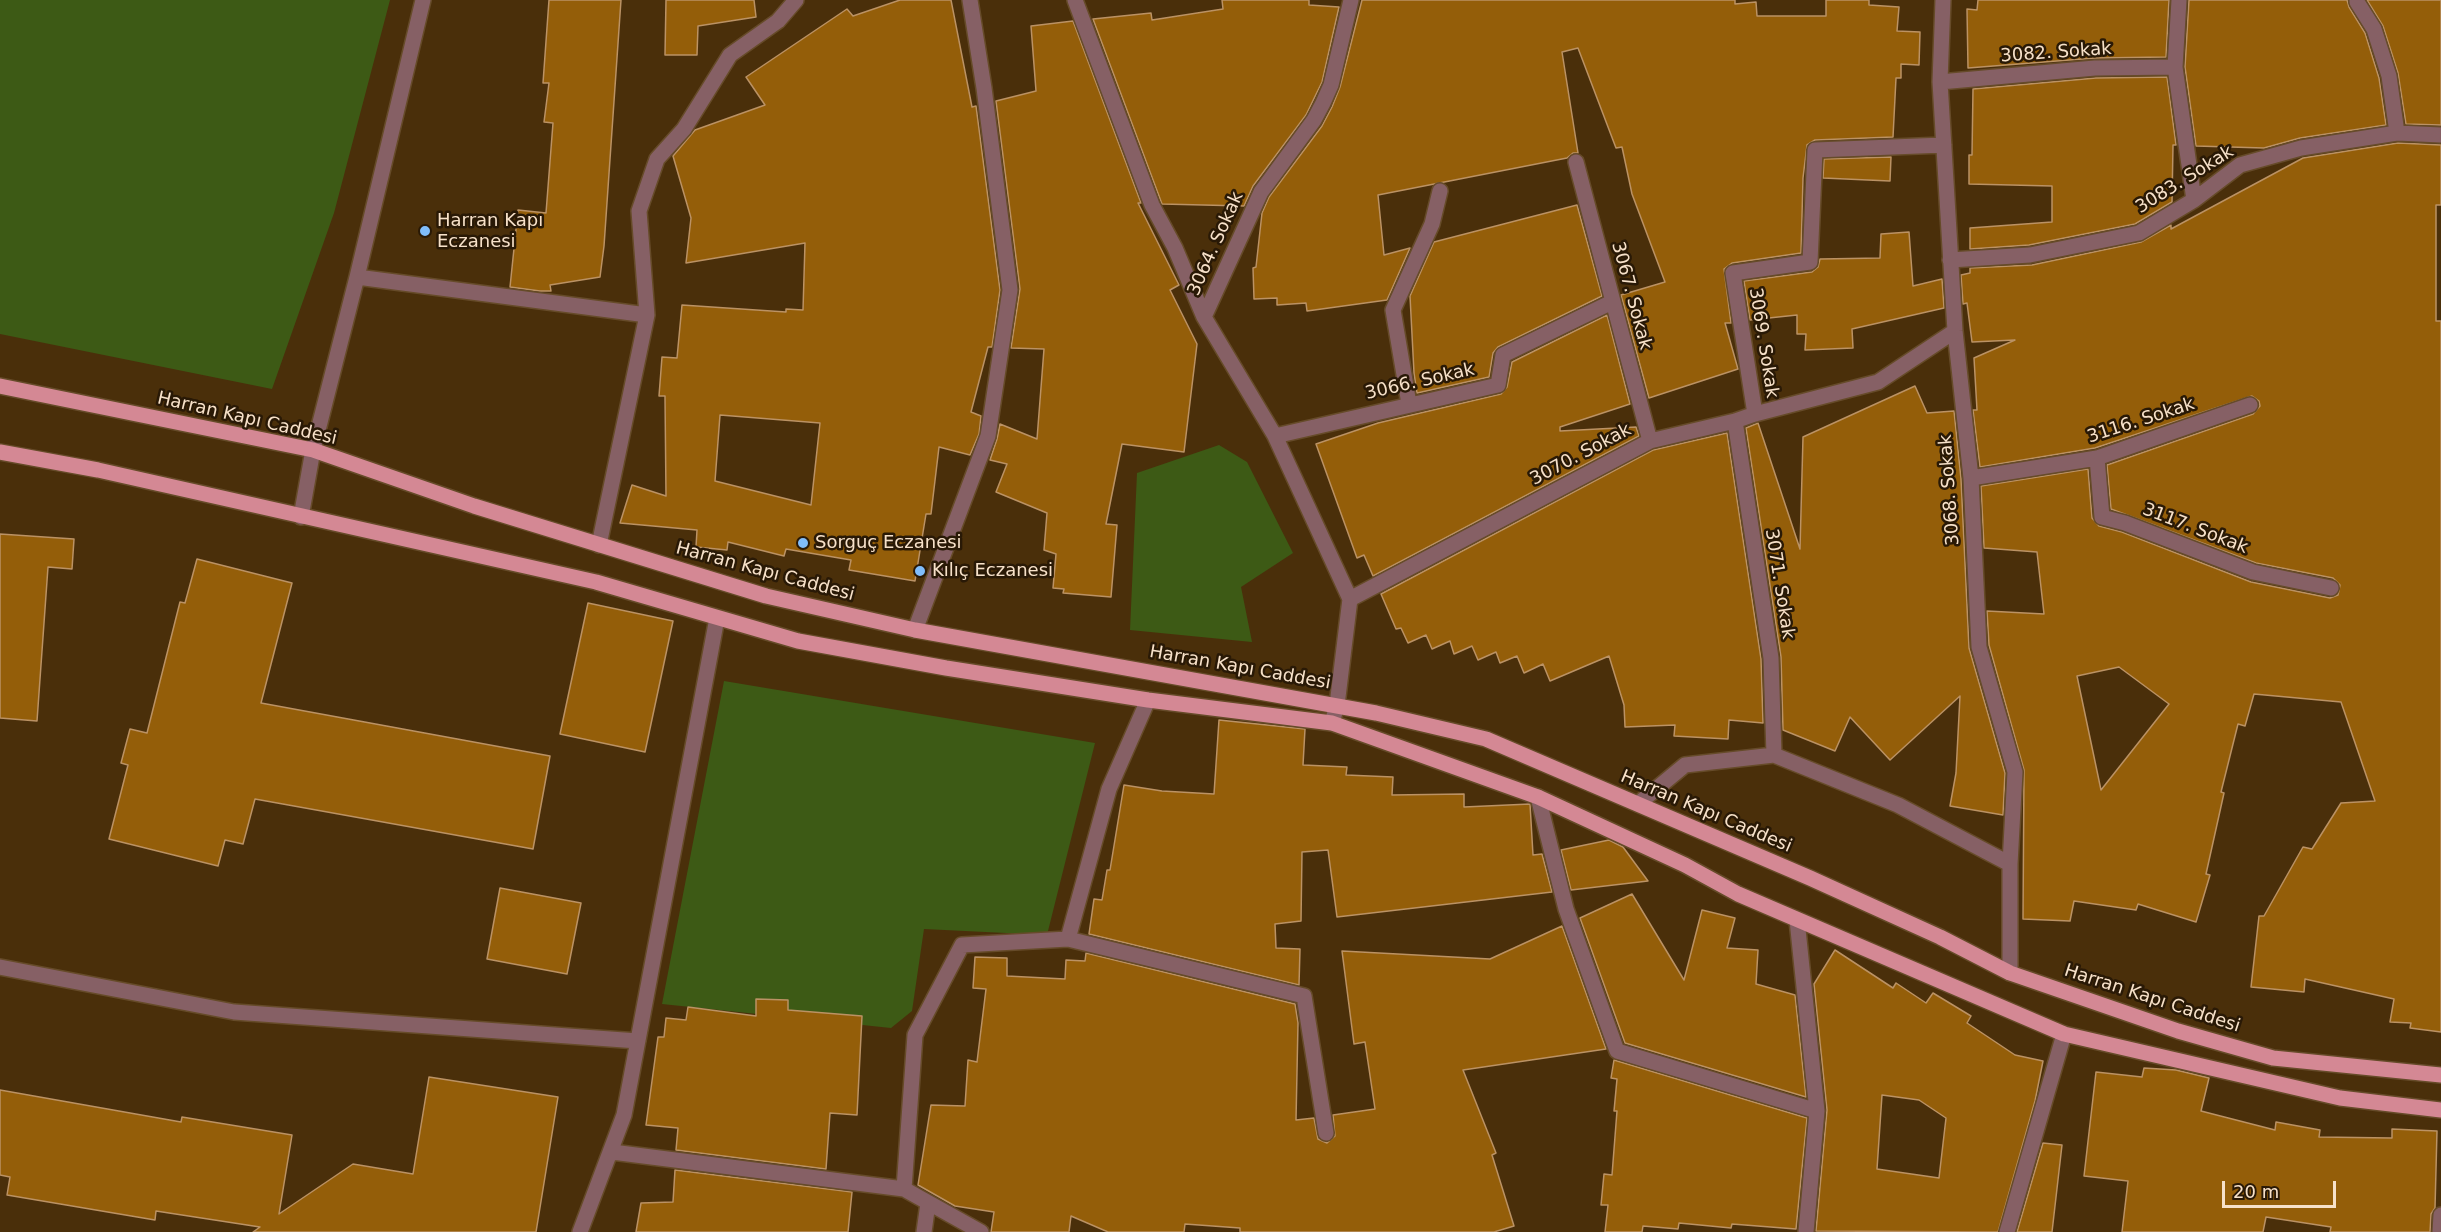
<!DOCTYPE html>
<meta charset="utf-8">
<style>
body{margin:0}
#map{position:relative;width:2441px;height:1232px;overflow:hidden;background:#4a2f0a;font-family:"DejaVu Sans",sans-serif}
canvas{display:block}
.scale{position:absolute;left:2222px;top:1181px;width:114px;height:27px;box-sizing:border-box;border:3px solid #f7e1c9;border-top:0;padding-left:8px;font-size:18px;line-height:21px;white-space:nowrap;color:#f7e1c9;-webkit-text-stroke:4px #291906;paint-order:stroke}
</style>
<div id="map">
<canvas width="2441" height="1232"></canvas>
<div class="scale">20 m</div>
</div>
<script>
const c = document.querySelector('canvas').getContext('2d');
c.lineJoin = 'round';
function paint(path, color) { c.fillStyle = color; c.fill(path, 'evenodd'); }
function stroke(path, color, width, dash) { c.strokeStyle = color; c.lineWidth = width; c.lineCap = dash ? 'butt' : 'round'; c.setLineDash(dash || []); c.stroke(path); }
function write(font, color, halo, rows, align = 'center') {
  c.font = font + ' "DejaVu Sans",sans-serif'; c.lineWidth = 5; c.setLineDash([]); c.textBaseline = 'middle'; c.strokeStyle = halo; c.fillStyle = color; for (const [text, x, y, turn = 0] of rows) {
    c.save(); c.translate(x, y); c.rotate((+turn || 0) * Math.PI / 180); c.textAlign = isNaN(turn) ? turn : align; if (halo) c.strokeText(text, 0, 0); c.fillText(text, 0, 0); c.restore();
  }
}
paint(new Path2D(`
 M0 0H390L334 213 272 389 0 334Z
 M1219 445 1247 462 1293 553 1241 587 1252 642 1130 630 1137 473Z
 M724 681 1095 743 1047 935 924 929 912 1011 891 1028 662 1004Z`), '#3d5a15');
const building = new Path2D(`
 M549 0H621L604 246 600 277 550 285 551 291H540L510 287 518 210 546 213 553 123 544 122 549 83H543Z
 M666 0H754L756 17 698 26 697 55H665Z
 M900 0H951L972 107 976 106 1000 290 992 347H988L971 412 981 416 979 434 970 455 939 447 931 514H926L915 581 849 570 851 560 786 549 784 556 728 542 727 550 696 547 697 530 620 523 632 485 666 496 665 396H659L662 357 677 358 682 305 786 312V309L803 310 805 243 686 263 691 218 673 156 695 130 765 105 746 77 847 9 853 16ZM720 415 820 423 811 505 715 481Z
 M1222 0H1309V5L1339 7 1322 82 1306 115 1253 186 1244 206 1162 204 1093 19 1151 13 1152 20 1223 9Z
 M1362 0H1735V4L1756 2 1757 16H1826V0H1869V5L1899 7 1897 31 1920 32 1919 65 1901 64V78H1896L1893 137 1815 140 1807 145 1803 178 1801 253 1732 263 1724 269 1731 323H1725L1738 369 1649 398 1621 295 1665 282 1632 194 1622 147 1616 148 1578 48 1562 52 1578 153H1573L1567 158 1378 195 1384 255 1410 248 1387 300 1307 311 1306 303 1277 305V298L1254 299 1253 268 1256 267 1262 213 1269 197 1322 126 1332 107 1340 87Z
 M1978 0H2169L2166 57 2095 58 1968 68 1967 9 1977 10Z
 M2189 0H2347L2349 7 2365 33 2379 78 2386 125 2300 138 2264 148 2196 146 2185 67Z
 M2367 0H2441V125L2406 124 2398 73 2383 26Z
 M1073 21 1141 203H1138L1179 285 1170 290 1197 344 1184 452 1122 444 1106 524 1117 525 1111 597 1063 593 1064 589 1053 588 1056 554 1044 550 1047 513 996 492 1007 464 990 460 997 439 1000 424 1037 439 1044 349 1011 348 1020 289 996 101 1036 91 1031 26Z
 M2167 77 2176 145H2173L2172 202 2135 224 2029 245 1970 249V228L2052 222V186L1969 184V155H1972L1973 89 2096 78Z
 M2398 143 2441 145V205H2436V321H2441V1032L2410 1028 2411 1023 2390 1022 2394 999 2305 979 2304 992 2251 987 2259 916H2264L2303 847 2312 849 2341 803 2375 801 2341 702 2254 694 2245 726 2238 724 2221 792 2224 793 2206 874 2210 875 2196 922 2138 904 2136 910 2074 901 2070 921 2023 919 2024 770 1989 645 1987 611 2044 614 2037 552 1984 548 1981 486 2088 469 2092 518 2099 526 2122 532 2251 582 2330 598 2338 595 2340 585 2333 578 2256 563 2111 509 2107 465 2253 414 2260 406 2259 401 2252 396 2095 448 1980 467 1973 410H1977L1974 358 2015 340 1972 342 1967 303 1963 304 1961 275 1970 273V268L2032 265 2141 242 2171 225V229L2303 158ZM2119 667 2169 704 2101 790 2077 676Z
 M1891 157 1890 181 1823 178 1824 159Z
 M1577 205 1602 296 1498 347 1493 353 1489 377 1417 393 1414 373 1410 296 1434 242Z
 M1909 232 1913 286 1942 279 1944 308 1852 329 1853 348 1805 350 1806 334H1797V315L1750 320 1744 281 1812 272 1818 267 1820 259 1880 258 1881 234Z
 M1607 315 1630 404 1560 427V431L1636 427 1639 436 1373 576 1364 555 1357 558 1316 444 1378 423 1501 394 1507 387 1512 362Z
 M1915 386 1927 413 1954 411 1961 479 1969 648 2005 773 2003 815 1950 806 1956 773 1960 696 1890 760 1850 717 1835 751 1783 730 1781 657 1746 428 1758 423 1800 549 1803 437Z
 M1727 433 1761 659 1763 723 1729 720 1728 739 1674 736 1675 725 1625 727 1624 705 1609 656 1550 681 1543 664 1524 673 1517 656 1500 663 1496 652 1478 660 1472 646 1454 654 1450 641 1432 649 1426 635 1408 643 1401 628 1396 629 1381 594 1653 450Z
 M0 534 74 539 72 569 48 567 37 721 0 718Z
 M197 559 292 583 261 703 550 756 533 849 255 799 243 844 225 840 218 866 109 839 128 765 121 763 130 729 147 733 180 602 185 603Z
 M588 603 673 621 645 752 560 734Z
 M1219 720 1305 729 1303 765 1347 767 1346 775 1393 777 1392 795 1464 794V807L1530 804 1533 855 1542 854 1552 892 1337 917 1328 850 1302 852 1301 921 1275 924 1276 948 1300 949 1299 985 1089 934 1094 899 1102 900 1107 870H1110L1124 785 1162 791 1214 794Z
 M1609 840 1623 847 1648 881 1571 890 1561 850Z
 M500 888 581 903 567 974 487 959Z
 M1632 894 1684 980 1702 910 1735 918 1727 948 1758 950 1756 984 1795 995 1806 1097 1625 1043 1580 918Z
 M1562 926 1606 1049 1463 1070 1496 1153 1492 1155 1514 1226 1494 1232H1240V1228L1185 1224 1184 1232H1108L1071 1216 1069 1232H991L994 1212 955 1206 918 1185 931 1105 965 1106 968 1060 977 1062 986 989 973 988 975 957 1007 958V976L1065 979 1066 960 1085 961 1086 953 1295 1004 1298 1023 1296 1120 1314 1118 1318 1139 1327 1143 1335 1136 1333 1115 1375 1109 1365 1042 1354 1044 1342 951 1490 959Z
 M1835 950 1893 988 1896 983 1926 1003 1933 993 1971 1016 1967 1023 2015 1055 2043 1061 2035 1101 1998 1232 1816 1231 1827 1110 1814 984ZM1882 1095 1919 1100 1946 1118 1939 1178 1877 1169Z
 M756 999 788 1000V1010L862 1016 857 1115 830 1113 826 1169 676 1150 678 1128 646 1125 658 1037H664L666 1018 686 1020 688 1007 756 1016Z
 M1614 1060 1807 1118 1796 1229 1732 1224 1731 1228 1679 1223 1678 1229 1643 1226 1642 1232H1605L1608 1205H1601L1604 1174 1612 1175 1617 1111H1614L1617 1079 1611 1078Z
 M2144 1068 2176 1070 2209 1078 2201 1111 2275 1130 2276 1122 2320 1130 2319 1137 2392 1138V1129L2437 1131 2435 1208 2431 1214 2430 1232H2330L2331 1227 2266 1217 2263 1232H2122L2128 1181 2084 1176 2096 1072 2142 1077Z
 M429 1077 558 1097 536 1232H253L260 1227 156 1211 155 1220 7 1195 10 1177 0 1175V1090L181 1122 182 1117 292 1135 279 1214 353 1164 413 1174Z
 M2043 1143 2062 1145 2052 1232H2017Z
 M675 1170 852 1192 848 1232H636L641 1203 673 1202Z`);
paint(building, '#945e09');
stroke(building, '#bb9264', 1.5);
const minor = new Path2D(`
 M1075 0 1152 205 1175 248 1204 317
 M1943 0 1940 82 1955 331 1971 478 1979 647 2015 772 2010 864V973
 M2179 0 2175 67 2194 200
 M2357 0V2L2374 29 2389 76 2397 133
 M1940 82 2095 68 2175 67
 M1576 162 1650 441
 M1950 260 2030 255 2139 233 2194 200 2240 165 2301 148 2397 133 2441 135
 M357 277 647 315 599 545
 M647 315 639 211 657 159 684 129 730 55 778 21 796 0
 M1409 404 1393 310 1432 224 1440 191
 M1755 414 1733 273 1810 262 1815 150 1944 145
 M1735 421 1771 658 1774 755
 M1275 436 1498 385 1503 355 1612 302
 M2097 458 2102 517 2125 523 2253 572 2331 588
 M1971 478 2097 458 2250 405
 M301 517 313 450 357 277 423 0
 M1350 599 1275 436 1204 317 1261 192 1314 120 1323 103 1331 85 1351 0
 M915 630 988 436 1010 290 984 88 970 0
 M1332 723 1337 705 1350 599 1650 441 1735 421 1755 414 1878 382 1955 331
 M1538 797 1566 909 1617 1051 1817 1111
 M1638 804 1685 765 1774 755 1898 805 2010 864
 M1797 920 1817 1111 1806 1232
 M1068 939 1304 996 1326 1133
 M0 967 234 1012 638 1041
 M612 1152 904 1189 981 1232
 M904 1189 915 1035 962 945 1068 939 1109 789 1148 700
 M580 1232 624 1115 717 618
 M924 1232 928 1203
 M2007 1232 2064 1034
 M2440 1232 2441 1215`);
const major = new Path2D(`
 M0 386 313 450 474 506 766 596 915 630 1376 713 1486 739 1810 878 1940 937 2010 973 2178 1031 2273 1058 2441 1075
 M0 452 98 470 596 582 798 641 946 668 1148 700 1332 723 1538 797 1685 865 1738 894 2064 1034 2340 1098 2441 1110`);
stroke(minor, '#664b29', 18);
stroke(major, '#664b29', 18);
stroke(minor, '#866065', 15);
stroke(major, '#d48894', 15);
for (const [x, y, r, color] of [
 [425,231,6,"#80bdfa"],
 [803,543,6,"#80bdfa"],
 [920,571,6,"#80bdfa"]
]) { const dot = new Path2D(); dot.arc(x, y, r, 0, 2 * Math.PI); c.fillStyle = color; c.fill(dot); stroke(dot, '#291906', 2); }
write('18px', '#f7e1c9', '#291906', [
 ["3082. Sokak",2056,53,-4],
 ["3083. Sokak",2185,180,-32],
 ["3064. Sokak",1216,244,-66],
 ["3067. Sokak",1631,296,75],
 ["3069. Sokak",1763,343,81],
 ["3066. Sokak",1420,382,-13],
 ["Harran Kapı Caddesi",247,419,13],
 ["3116. Sokak",2141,421,-18],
 ["3070. Sokak",1581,455,-28],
 ["3068. Sokak",1950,490,-94],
 ["3117. Sokak",2195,529,21],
 ["Harran Kapı Caddesi",765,572,15],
 ["3071. Sokak",1779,584,81],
 ["Harran Kapı Caddesi",1240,668,10],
 ["Harran Kapı Caddesi",1706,812,23],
 ["Harran Kapı Caddesi",2152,999,18]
]);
write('18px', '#f7e1c9', '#291906', [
 ["Harran Kapı",437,221],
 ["Eczanesi",437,242],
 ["Sorguç Eczanesi",815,543],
 ["Kılıç Eczanesi",932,571]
], 'left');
</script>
